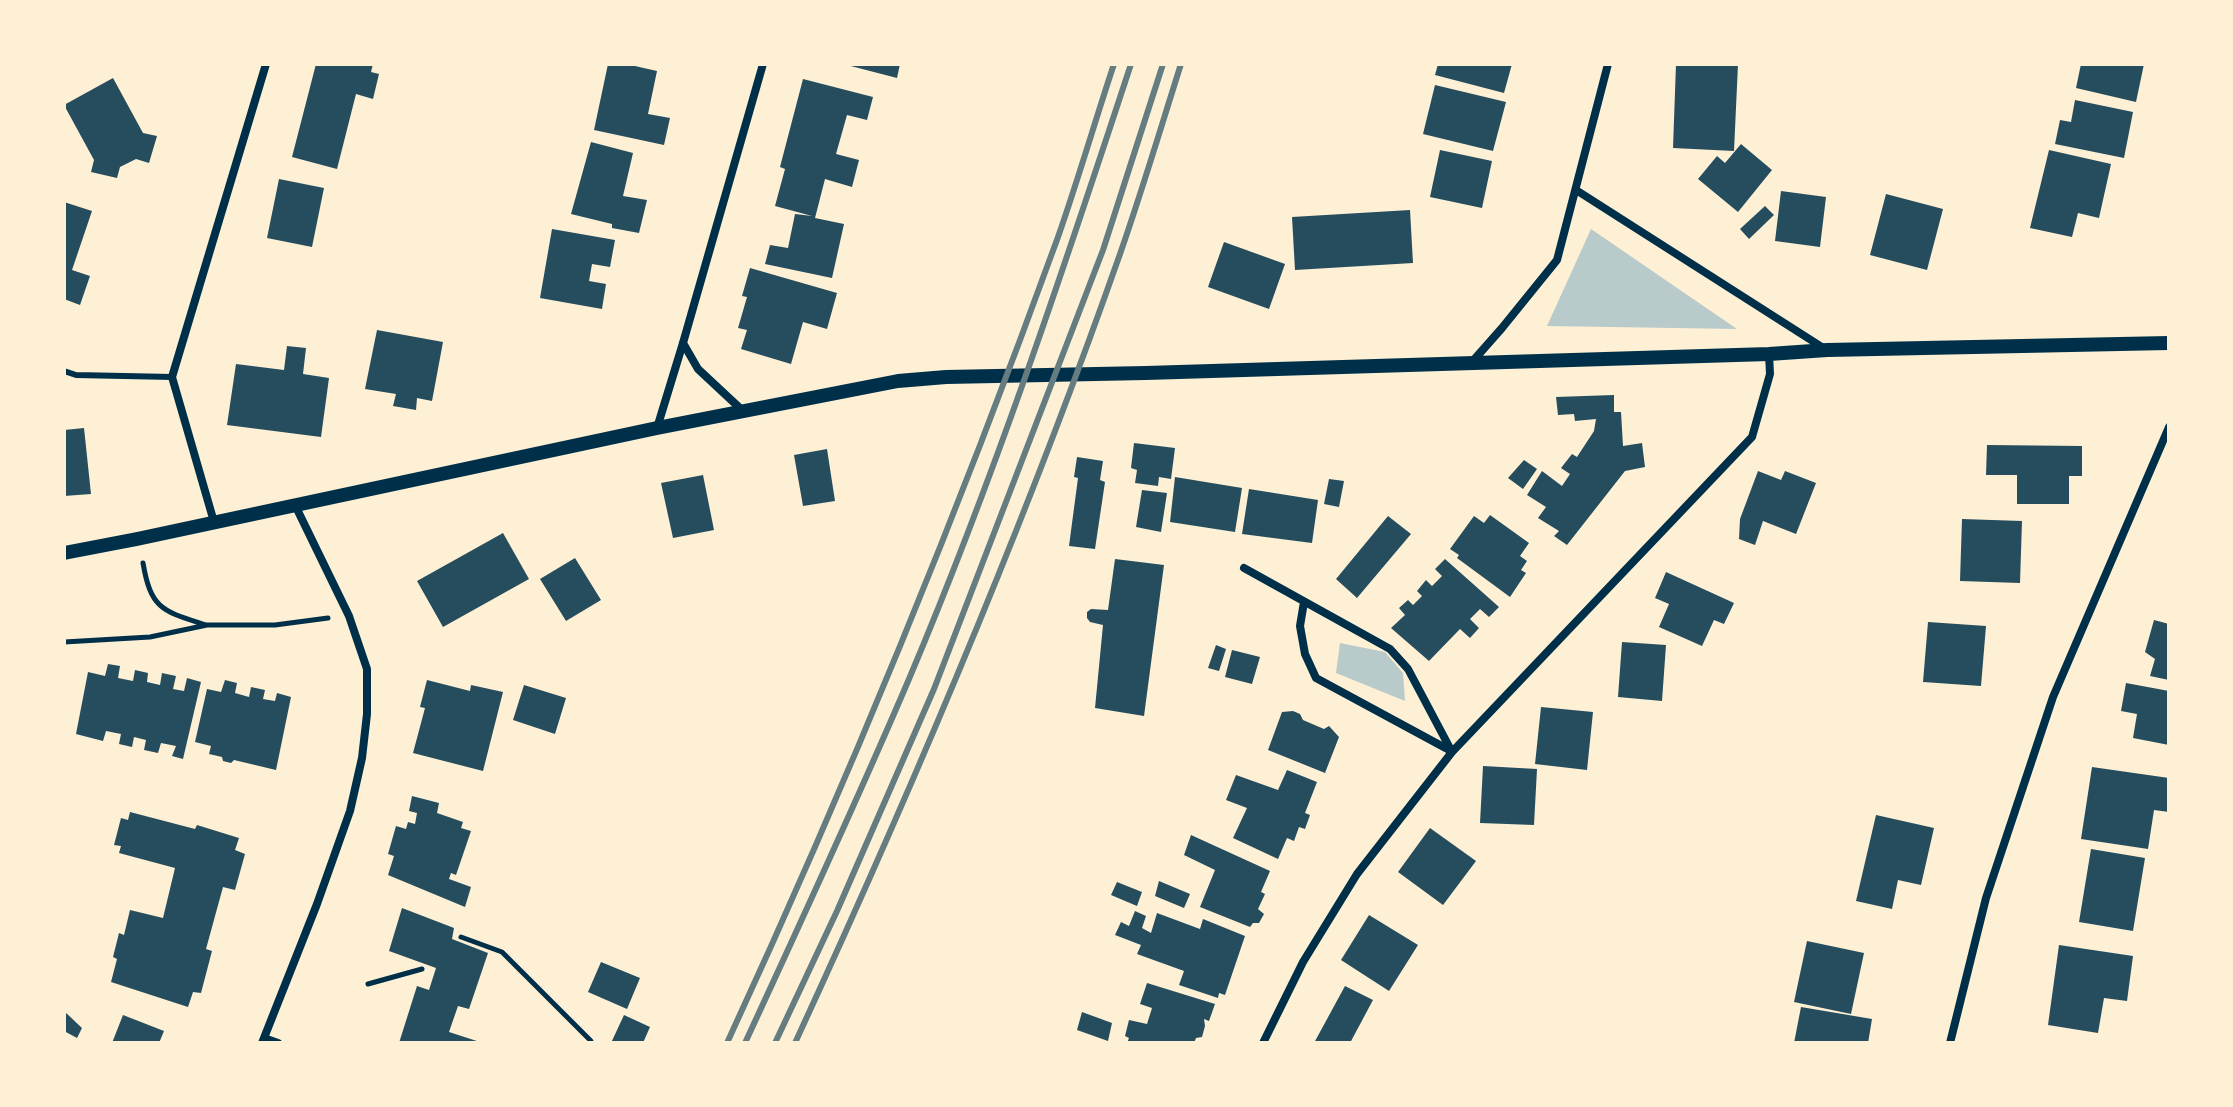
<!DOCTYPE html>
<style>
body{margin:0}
#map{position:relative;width:2233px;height:1107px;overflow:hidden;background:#fdf0d5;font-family:"Noto Serif",serif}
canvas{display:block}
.frame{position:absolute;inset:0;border:66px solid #fdf0d5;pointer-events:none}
</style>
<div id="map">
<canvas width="2233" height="1107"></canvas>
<div class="frame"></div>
</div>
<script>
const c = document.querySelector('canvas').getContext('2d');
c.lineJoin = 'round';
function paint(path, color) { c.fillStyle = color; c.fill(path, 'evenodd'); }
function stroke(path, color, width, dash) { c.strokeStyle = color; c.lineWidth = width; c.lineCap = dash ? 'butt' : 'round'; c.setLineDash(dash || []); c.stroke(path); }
paint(new Path2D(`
 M1591 229 1737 329 1547 326Z
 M1340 643 1385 652 1403 673 1405 701 1336 673Z`), '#b9caca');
paint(new Path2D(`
 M316 64H373L371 72 379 74 373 99 356 94 337 169 292 157Z
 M608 64H626L657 71 648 114 670 118 664 145 594 130Z
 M843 64H900L897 78Z
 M1438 64H1512L1504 93 1435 75Z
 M1676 64H1738L1734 151 1673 148Z
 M2081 64H2144L2136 102 2076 88Z
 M113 78 143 133 157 136 149 163 136 159 120 167 117 178 91 172 94 160 64 105Z
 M803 79 873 97 867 120 847 115 836 154 859 160 852 187 825 179 815 218 844 224 832 278 765 264 770 245 788 248 795 214 812 216 775 206 785 169 780 167Z
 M1435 85 1506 102 1493 151 1423 134Z
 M2075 100 2133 112 2124 158 2055 144 2060 120 2071 122Z
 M591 142 633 153 623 196 647 200 639 233 612 228V224L571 214Z
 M1741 144 1772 170 1738 212 1698 179 1717 156 1725 163Z
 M1440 150 1492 161 1482 208 1430 197Z
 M2049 150 2111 164 2099 218 2078 213 2072 237 2030 228Z
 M279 179 324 188 312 247 267 238Z
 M1781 191 1826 197 1820 247 1775 241Z
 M1886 194 1943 209 1927 270 1870 255Z
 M64 202 92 211 72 270 90 276 80 305 64 299Z
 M1765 206 1774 215 1749 239 1740 229Z
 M1410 210 1413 263 1295 270 1292 217Z
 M552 229 615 240 610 267 592 264 589 281 606 284 602 309 540 298Z
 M1224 242 1285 264 1269 309 1208 287Z
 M750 268 837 293 827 329 803 322 791 364 741 349 747 330 738 328 747 297 742 296Z
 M377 330 443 342 432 401 417 398 416 410 393 406 396 394 365 389Z
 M287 346 306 348 303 374 329 378 321 437 227 425 236 364 284 370Z
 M1614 395V412H1621L1623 446 1642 443 1645 467 1625 471 1567 545 1554 536 1559 531 1538 518 1546 507 1527 495 1542 471 1562 486 1570 474 1561 468 1572 454 1577 457 1594 431 1596 419 1575 421 1574 414 1558 415 1556 397Z
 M84 428 91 494 64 496V430Z
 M1134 443 1175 448 1171 479 1159 477 1158 486 1135 483 1137 470 1131 468Z
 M1987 445 2082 446V476H2069V504H2017V475H1986Z
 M827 449 835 501 803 506 794 455Z
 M1077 457 1103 461 1100 480 1105 482 1095 549 1069 546 1078 478 1074 477Z
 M1524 460 1537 469 1523 489 1508 478Z
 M1758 471 1781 480 1785 471 1816 483 1796 534 1763 521 1755 545 1739 539 1740 519Z
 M703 475 714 530 673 538 661 483Z
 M1175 477 1242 488 1235 532 1170 522Z
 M1329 479 1344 481 1339 507 1324 504Z
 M1249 489 1318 500 1312 543 1242 534Z
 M1142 490 1167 493 1161 532 1136 527Z
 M1490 515 1529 543 1520 556 1527 561 1521 570 1526 573 1510 597 1457 558 1459 555 1450 549 1474 516 1484 523Z
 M1388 516 1411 534 1357 598 1336 579Z
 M1962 519 2022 521 2020 583 1960 581Z
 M503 533 529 579 443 627 417 581Z
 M575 558 601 600 566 621 540 579Z
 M1115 559 1164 565 1144 716 1095 708 1103 625 1090 622 1087 618V612L1091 609 1108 610Z
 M1445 559 1499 607 1489 617 1480 609 1470 619 1479 628 1470 638 1460 629 1429 661 1391 628 1405 615 1399 608 1408 600 1413 605 1422 596 1417 591 1426 580 1432 586 1442 576 1435 569Z
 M1666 572 1734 603 1724 624 1714 620 1702 646 1659 627 1669 604 1655 598Z
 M2154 620 2169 624V680L2150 676 2155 659 2145 652Z
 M1928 622 1986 626 1981 686 1923 682Z
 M1622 642 1666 645 1662 701 1618 697Z
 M1216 645 1226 649 1219 671 1208 668Z
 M1232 650 1260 657 1252 684 1225 677Z
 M108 664 120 666 118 678 133 681 135 670 148 673 147 682 160 685 162 673 176 676 173 689 184 691 187 678 201 682 183 759 172 756 176 746 161 743 158 753 144 750 146 740 134 737 132 747 119 744 121 734 106 731 103 741 76 734 88 672 105 676Z
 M225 680 237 683 235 693 249 697 251 687 265 690 263 699 275 701 277 693 291 697 276 770 234 760 231 763 223 761 222 757 209 754 211 746 195 742 207 689 221 692Z
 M427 680 470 691 471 685 503 692 483 771 413 753 425 708 420 707Z
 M2126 683 2169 691V745L2133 738 2137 714 2121 711Z
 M524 685 566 698 555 734 513 720Z
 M1541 707 1593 712 1587 770 1535 764Z
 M1293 711 1300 714 1303 720 1324 729 1329 726 1339 737 1325 773 1268 750 1282 712Z
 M1483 766 1537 769 1534 825 1480 823Z
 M2092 767 2169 778V812L2154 810 2148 849 2081 839Z
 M1287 770 1317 782 1305 813 1310 815 1305 829 1299 827 1294 841 1287 838 1278 859 1233 838 1247 808 1226 800 1236 775 1278 790Z
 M412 796 439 803 437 813 463 822 461 828 471 831 456 875 451 873 449 879 471 887 465 907 388 875 394 856 388 854 396 826 406 829 408 822 415 824 417 813 409 811Z
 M130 812 195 829 197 825 239 838 235 850 245 854 235 890 223 887 206 949 212 951 201 993 193 992 188 1007 111 982 117 959 113 957 119 933 124 935 130 910 163 918 175 868 119 853 121 846 114 845 121 818 128 820Z
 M1876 815 1934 828 1921 885 1898 880 1892 909 1856 901Z
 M1430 828 1476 861 1443 905 1398 872Z
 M1191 835 1270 871 1261 892 1265 894 1258 909 1264 914 1259 923H1253L1250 927 1200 907 1215 870 1184 855Z
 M2091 849 2145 858 2133 931 2079 922Z
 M1159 881 1190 894 1184 908 1155 896Z
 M1117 882 1142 892 1137 906 1111 895Z
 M402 908 454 928 452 939 488 953 469 1009 458 1006 449 1032 483 1043H399L417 986 429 990 436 968 389 951Z
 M1135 911 1146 916 1142 928 1151 933 1157 913 1200 929 1203 919 1245 936 1225 995 1219 993 1218 998 1179 985 1184 971 1137 954 1141 945 1115 935 1121 922 1129 926Z
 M1369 915 1418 945 1389 991 1341 960Z
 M1807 941 1864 953 1851 1014 1794 1002Z
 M2059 945 2133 956 2127 1001 2104 998 2098 1033 2048 1025Z
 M601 962 640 978 627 1009 588 992Z
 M1147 983 1215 1004 1209 1021 1204 1019 1205 1026 1202 1037 1196 1038 1194 1043H1127L1129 1038 1125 1036 1129 1020 1147 1024 1152 1008 1140 1004Z
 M1345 986 1373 1000 1350 1043H1314Z
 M1801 1007 1872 1019 1868 1043H1794Z
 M64 1011 82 1028 77 1038 64 1031Z
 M1082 1012 1112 1023 1108 1041 1077 1030Z
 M123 1015 164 1031 159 1043H112Z
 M624 1015 650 1027 643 1043H611Z`), '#264d5e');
stroke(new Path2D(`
 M143 563C151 610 163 611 206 625
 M64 642 150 637 207 625H275L328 618
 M461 937 502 952 591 1041
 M368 984 422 969`), '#003049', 5);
stroke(new Path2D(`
 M64 371 76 375 172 377`), '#003049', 6);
stroke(new Path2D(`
 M1576 190 1825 349
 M683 343 698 369 743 411
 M1472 362 1502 328 1557 260 1608 64
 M657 428 683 343 763 64
 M214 522 172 377 266 64
 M1244 568 1390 649 1408 669 1452 752
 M1304 602 1300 626 1305 654 1316 678 1451 751
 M264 1038 278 1043
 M262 1043 317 904 350 811 362 758 367 714V669L349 616 295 505
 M1263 1043 1303 962 1357 874 1452 752 1752 437 1770 374 1769 354
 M1950 1043 1986 898 2053 697 2169 427`), '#003049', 8);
stroke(new Path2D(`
 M64 553 137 539 657 428 898 381 946 377 1146 373 1769 354 1827 350 2169 343`), '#003049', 14);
stroke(new Path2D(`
 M727 1043C849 779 959 510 1058 237 1078 180 1095 121 1114 64
 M745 1043C801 922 857 801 909 679 994 478 1063 271 1131 64
 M775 1043 837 911 934 689 1103 250 1163 64
 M795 1043C914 785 1026 522 1120 254 1142 191 1161 127 1181 64`), '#657d81', 6);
</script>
